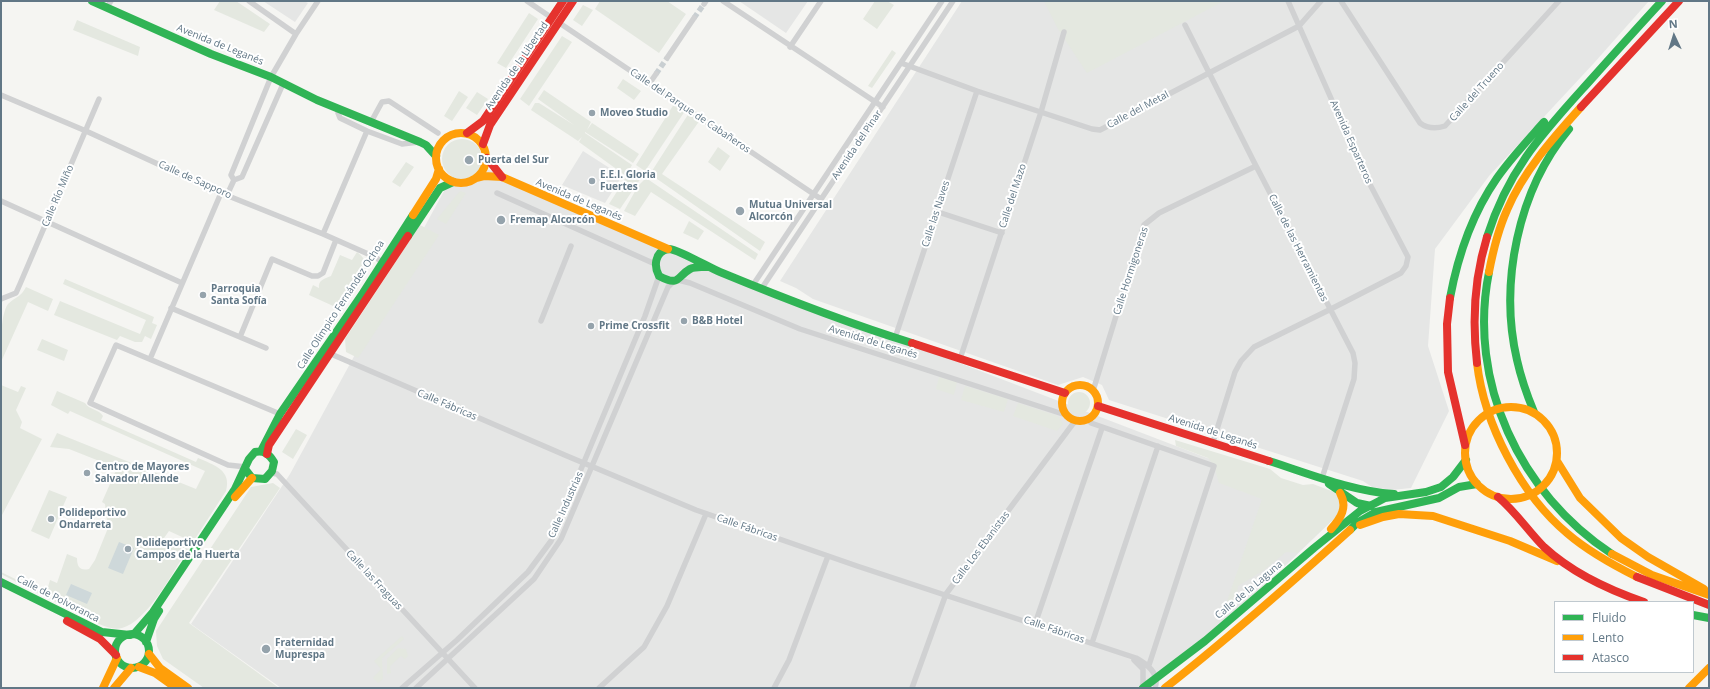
<!DOCTYPE html>
<meta charset="utf-8">
<style>
body{margin:0}
#map{position:relative;width:1710px;height:689px;overflow:hidden;background:#f5f5f2;font-family:"Open Sans",sans-serif}
canvas{display:block}
.frame{position:absolute;inset:0;border:2px solid #617786;pointer-events:none}
.legend{position:absolute;left:1554px;top:601px;width:140px;height:72px;box-sizing:border-box;background:#fff;border:1px solid #c0c9cf;margin:0;padding:5px 7px;list-style:none;font-size:12px;color:#617786}
.legend li{display:flex;align-items:center;gap:8px;height:20px}
.legend b{width:20px;border:1px solid #c0c9cf}
.north{position:absolute;left:1654px;top:16px;width:40px;height:40px;-webkit-text-stroke:3px #fff;paint-order:stroke;rotate:356deg;font-size:11px;font-weight:700;line-height:16px;text-align:center;color:#617786}
.north::after{content:'';display:block;margin:auto;width:14px;height:18px;background:#617786;clip-path:polygon(50% 0,100% 100%,50% 72%,0 100%)}
</style>
<div id="map">
<canvas width="1710" height="689"></canvas>
<div class="frame"></div>
<ul class="legend">
<li><b style="height:5px;background:#30b455"></b>Fluido</li>
<li><b style="height:5px;background:#ff9f0a"></b>Lento</li>
<li><b style="height:5px;background:#e5322d"></b>Atasco</li>
</ul>
<div class="north">N</div>
</div>
<script>
const c = document.querySelector('canvas').getContext('2d');
c.lineJoin = 'round';
function paint(path, color) { c.fillStyle = color; c.fill(path, 'evenodd'); }
function stroke(path, color, width, dash) { c.strokeStyle = color; c.lineWidth = width; c.lineCap = dash ? 'butt' : 'round'; c.setLineDash(dash || []); c.stroke(path); }
function write(font, color, halo, rows, align = 'center') {
  c.font = font + ' "Open Sans",sans-serif'; c.lineWidth = 4; c.setLineDash([]); c.textBaseline = 'middle'; c.strokeStyle = halo; c.fillStyle = color; for (const [text, x, y, turn = 0] of rows) {
    c.save(); c.translate(x, y); c.rotate((+turn || 0) * Math.PI / 180); c.textAlign = isNaN(turn) ? turn : align; if (halo) c.strokeText(text, 0, 0); c.fillText(text, 0, 0); c.restore();
  }
}
paint(new Path2D(`
 M263 1H304L308 3 295 22Z
 M739 1H808L786 33Z
 M962 1H1649L1594 63 1489 176 1435 249 1428 346 1449 411 1411 488 1392 490 1372 487 1363 481 1109 400 1102 385 1083 377 1058 385 813 299 796 288 780 281Z
 M583 151 622 176 605 203 562 185Z
 M462 158 675 254 1343 510 1226 623 1142 688H281L191 624 290 474Z`), '#e5e6e5');
paint(new Path2D(`
 M220 1H236L270 24 264 32 214 10Z
 M600 1H667L686 14 659 53 595 9Z
 M875 1H887L894 5 877 29 863 19Z
 M1044 1H1224L1087 73 1058 29Z
 M583 5 593 10 582 26 573 20Z
 M529 13 538 19 506 68 497 63Z
 M77 20 140 47 138 56 73 30Z
 M562 36 572 42 529 106 520 99Z
 M892 50 896 53 872 88 868 86Z
 M623 79 641 91 634 100 617 88Z
 M544 90 591 122 587 130 592 123 639 154 633 163 585 132V133L632 165 626 176 579 142 582 137 578 141 531 110 535 103H539L574 125 538 99Z
 M459 91 468 97 452 121 444 116Z
 M477 92 488 99 477 115 466 108Z
 M674 104 685 111 645 171 636 165Z
 M689 113 700 120 662 174 765 242 760 251 650 174Z
 M442 159a20 20 0 1 1 40 0a20 20 0 1 1-40 0Z
 M718 147 730 156 720 171 708 162Z
 M406 162 414 167 400 187 392 182Z
 M632 168 643 175 620 209 609 204Z
 M646 178 758 254 755 260 651 192 635 216 624 211 638 186Z
 M460 191 466 193 446 224 437 219Z
 M689 221 704 231 698 240 683 233Z
 M420 225 439 235 358 358 346 352 345 339Z
 M357 252C377 267 361 283 351 298L349 297 342 310 309 295 313 285 319 288C318 280 324 279 331 276L340 255 352 260Z
 M65 279 154 317 152 323 157 325 151 339 145 336 142 342H135L120 336 117 340 54 315 60 301 140 334 146 320 63 284Z
 M26 287 53 299 48 311 28 302 1 362C1 347 0 315 8 304 15 297 21 297 26 287Z
 M42 339 68 350 64 361 37 350Z
 M939 377 957 382 954 395 936 389Z
 M1 385 18 392 21 386 26 388 16 410 22 422 20 428 42 439 1 517Z
 M965 386 1008 399 1004 412 961 400Z
 M57 391 85 403C89 410 99 409 103 416L101 420 196 462 198 458C214 465 232 470 226 491L193 542 169 531 164 538 188 549C174 570 147 622 122 628 114 630 107 627 99 624L1 574V572L46 594 50 580 57 583 67 554 77 558C77 567 80 571 89 569L95 560 108 528 105 504 102 502 117 468 69 449 50 447 57 433 196 489 205 471 70 411 68 414 51 405Z
 M1068 403a11 11 0 1 1 22 0a11 11 0 1 1-22 0Z
 M1018 403 1058 416 1063 424 1057 431 1013 416Z
 M296 429 307 435 293 459 282 452Z
 M1175 440 1270 469 1281 478 1303 485 1313 484 1334 492 1341 501 1339 514 1297 553 1286 552 1264 570 1238 586 1235 606 1223 613 1262 499 1219 483 1214 466 1208 458 1176 446Z
 M273 483 280 488 189 623 279 688H204L163 659 157 646 156 631 251 487Z
 M49 490 67 497 49 539 31 531Z
 M402 636 404 639 382 658 383 679 378 683 373 678 381 669 374 661Z
 M398 648 406 649 408 656 405 659 401 656 390 666 391 673 387 674V659Z`), '#e4e8e0');
paint(new Path2D(`
 M119 542 134 548 123 574 108 568Z
 M71 584 92 593 87 604 66 595Z`), '#ced8da');
stroke(new Path2D(`
 M694 18 704 4
 M656 74 667 58`), '#c9cfd2', 5.5, [5.5, 3]);
stroke(new Path2D(`
 M249 1 296 34
 M527 1 552 18
 M723 1 883 107
 M1341 1 1420 123C1428 129 1436 129 1445 126L1559 1
 M704 4 706 1
 M107 7 111 1
 M558 22 821 199
 M1185 25 1254 162 1353 353 1355 363 1354 379 1322 478
 M790 47 821 1
 M667 58 694 18
 M901 63 977 91 1092 129 1100 130 1299 26 1321 1
 M649 84 656 74
 M1 95 86 131 221 193 323 234 375 257 385 264
 M339 109 338 113 340 118 367 131 402 144 419 142
 M371 122 382 102 389 101 438 133
 M234 180 231 175 271 77 296 34 318 1
 M497 193 655 264
 M227 195 234 180 242 177 283 84
 M1 201 182 283
 M938 212 1002 233
 M323 234 367 131
 M678 280 690 283 800 329 1066 415
 M753 285 942 1
 M762 288 953 1
 M1 299 16 293 20 284 99 99
 M171 308 266 348
 M541 321 571 246
 M240 337 272 259 312 276H318L323 273 336 240
 M895 338 977 91
 M331 354 567 456 696 510 857 566 1136 658C1147 664 1160 674 1155 688
 M150 359 221 193
 M960 359 1041 112 1064 32
 M1093 391 1144 225 1159 213 1256 166
 M1089 419 1091 423 1214 466 1149 665
 M1213 442 1235 372 1241 361 1254 347 1329 310 1401 273 1406 266 1408 257 1364 173 1288 1
 M246 467 228 465 90 403 116 345 280 414
 M272 473 277 474 475 688
 M1035 624 1102 428
 M1092 643 1158 446
 M1134 660 1143 669V688
 M402 688 457 640 528 572 551 541 645 316 659 276
 M416 688 534 579 561 539 668 287 674 281
 M599 688 644 647 667 606 706 514
 M774 688 789 660 828 556
 M912 688 946 594 1075 421`), '#d0d1d2', 5.5);
stroke(new Path2D(`
 M92 1 211 54 271 77 317 100 420 142 426 145 436 156
 M408 236 440 188 453 182
 M1487 237C1508 170 1541 135 1587 84 1612 56 1637 28 1662 1
 M707 267C702 267 695 266 690 269 676 277 680 287 659 276 654 267 654 252 668 249 676 248 710 268 720 272 783 298 847 323 912 343
 M1489 272C1467 382 1520 494 1612 554
 M1450 298C1458 255 1472 214 1497 178 1511 158 1528 140 1544 122
 M1534 412C1527 395 1521 378 1517 360 1499 283 1518 190 1569 129
 M261 451 280 414 363 293 413 215
 M1269 461C1310 474 1351 491 1394 494
 M1329 484 1357 503 1371 506
 M1350 530 1357 523 1376 512 1439 498 1459 487 1477 484
 M1 582 102 632 130 635
 M1693 615 1709 618
 M134 634 153 612 235 489 249 459 255 452C264 450 269 454 274 462L272 471 265 479 252 478 245 469
 M115 651a17 17 0 1 1 34 0a17 17 0 1 1-34 0Z
 M146 642 154 619 159 611
 M1143 688 1205 641 1314 548 1360 511 1385 498 1426 492 1441 487 1453 477 1466 460`), '#30b455', 8);
stroke(new Path2D(`
 M436 158a25 25 0 1 1 50 0a25 25 0 1 1-50 0Z
 M476 178 484 176 502 177 668 249
 M413 215 436 179 439 169
 M1489 272C1493 251 1498 230 1507 210 1523 172 1553 138 1581 107
 M1477 363C1484 424 1521 495 1568 534 1589 552 1613 565 1637 577
 M1062 403a18 18 0 1 1 36 0a18 18 0 1 1-36 0Z
 M1465 453a46 46 0 1 1 92 0a46 46 0 1 1-92 0Z
 M1557 461 1580 498 1621 538 1648 557 1704 589
 M235 497 252 478
 M1360 525 1383 517 1399 514 1433 516 1510 541 1557 561
 M1331 529C1341 518 1348 507 1340 493
 M1612 554 1652 575 1709 595
 M149 654 160 668 188 688
 M139 667 155 673 176 688
 M103 688 117 658
 M114 688 131 668
 M1165 688C1229 638 1290 584 1350 530
 M1689 688 1709 668`), '#ff9f0a', 8);
stroke(new Path2D(`
 M1581 107 1679 1
 M467 133 483 121 563 1
 M483 144 490 125 573 1
 M487 158 502 177
 M1450 298 1447 324 1448 372 1465 445
 M912 343 1065 393
 M1477 363C1472 320 1474 279 1487 237
 M1098 406 1269 461
 M267 454 269 445 408 236
 M1498 497C1516 512 1528 531 1544 547 1572 573 1609 590 1644 602
 M1637 577 1709 605
 M67 621 100 639 116 655`), '#e5322d', 8);
for (const [x, y, r, color] of [
 [592,113,4,"#95a3ac"],
 [469,160,5,"#95a3ac"],
 [592,181,4,"#95a3ac"],
 [740,211,5,"#95a3ac"],
 [501,220,5,"#95a3ac"],
 [203,295,4,"#95a3ac"],
 [684,321,4,"#95a3ac"],
 [591,326,4,"#95a3ac"],
 [87,473,4,"#95a3ac"],
 [51,519,4,"#95a3ac"],
 [128,549,4,"#95a3ac"],
 [266,649,5,"#95a3ac"]
]) { const dot = new Path2D(); dot.arc(x, y, r, 0, 2 * Math.PI); c.fillStyle = color; c.fill(dot); stroke(dot, '#fff', 1.5); }
write('10px', '#617786', '#fff', [
 ["Avenida de Leganés",220,45,22],
 ["Avenida de la Libertad",517,66,-56],
 ["Calle del Trueno",1477,92,-48],
 ["Calle del Metal",1138,110,-28],
 ["Calle del Parque de Cabañeros",690,111,34],
 ["Avenida Esparteros",1351,142,66],
 ["Avenida del Pinar",857,145,-56],
 ["Calle de Sapporo",195,180,24],
 ["Calle Río Miño",58,196,-67],
 ["Calle del Mazo",1013,196,-72],
 ["Avenida de Leganés",579,200,23],
 ["Calle las Naves",936,214,-72],
 ["Calle de las Herramientas",1298,248,63],
 ["Calle Hormigoneras",1131,271,-72],
 ["Calle Olímpico Fernández Ochoa",341,305,-57],
 ["Avenida de Leganés",873,342,17],
 ["Calle Fábricas",447,405,23],
 ["Avenida de Leganés",1213,432,18],
 ["Calle Industrias",566,505,-66],
 ["Calle Fábricas",747,528,19],
 ["Calle Los Ebanistas",981,548,-53],
 ["Calle las Fraguas",374,580,47],
 ["Calle de la Laguna",1249,590,-40],
 ["Calle de Polvoranca",58,599,27],
 ["Calle Fábricas",1054,630,19]
]);
write('bold 10px', '#617786', '#fff', [
 ["Moveo Studio",600,113],
 ["Puerta del Sur",478,160],
 ["E.E.I. Gloria",600,175],
 ["Fuertes",600,187],
 ["Mutua Universal",749,205],
 ["Alcorcón",749,217],
 ["Fremap Alcorcón",510,220],
 ["Parroquia",211,289],
 ["Santa Sofía",211,301],
 ["B&B Hotel",692,321],
 ["Prime Crossfit",599,326],
 ["Centro de Mayores",95,467],
 ["Salvador Allende",95,479],
 ["Polideportivo",59,513],
 ["Ondarreta",59,525],
 ["Polideportivo",136,543],
 ["Campos de la Huerta",136,555],
 ["Fraternidad",275,643],
 ["Muprespa",275,655]
], 'left');
</script>
